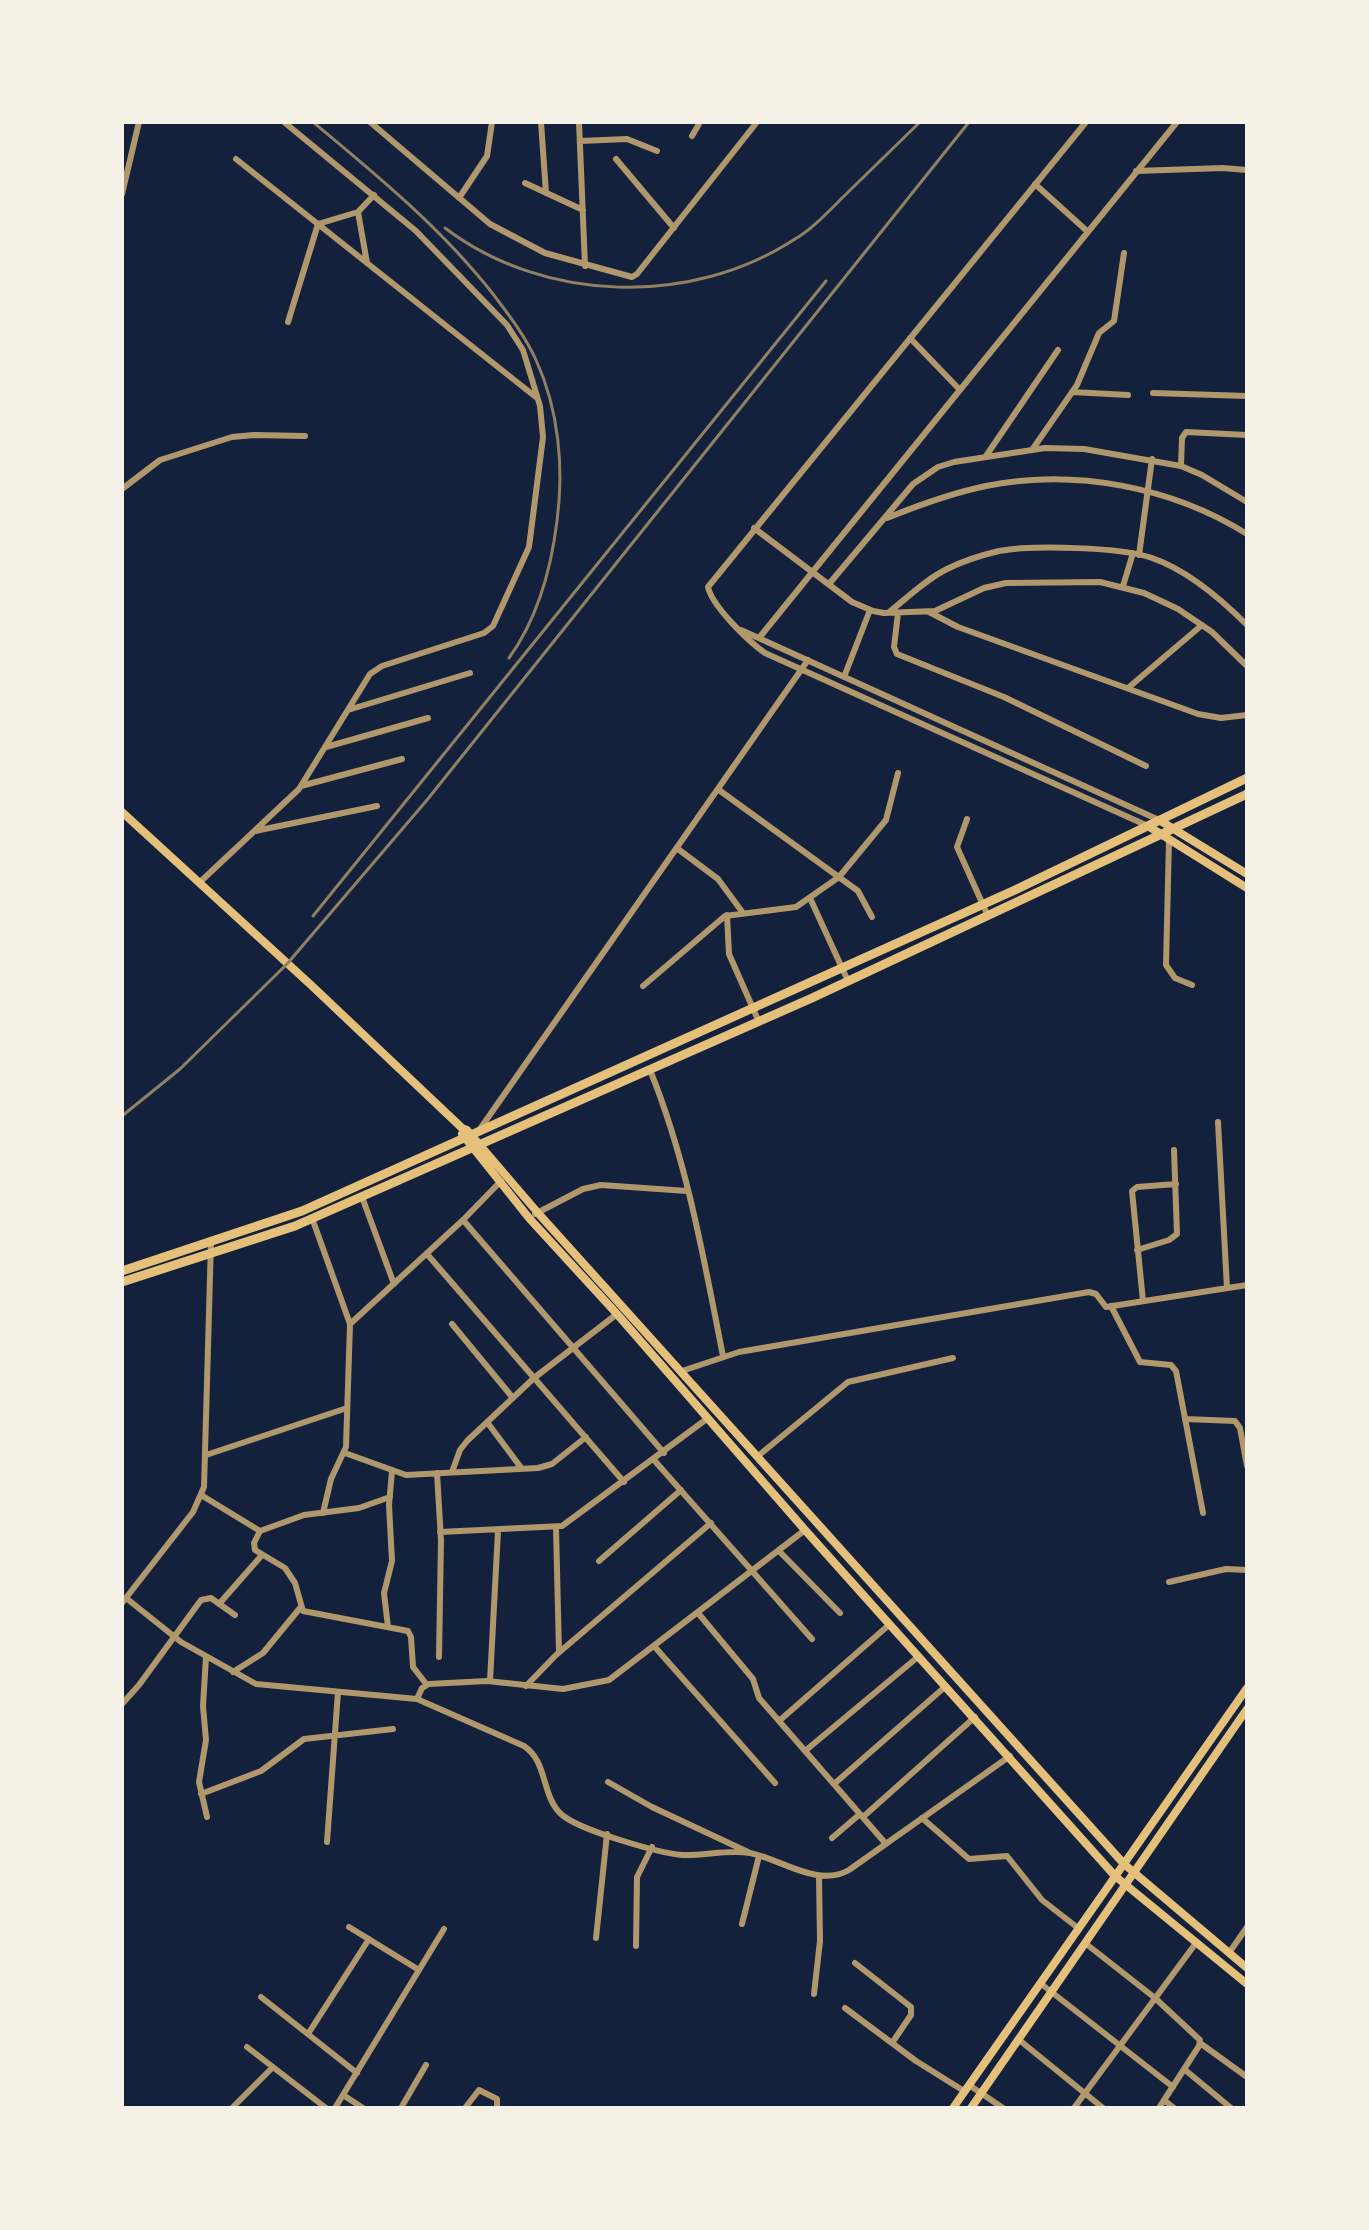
<!DOCTYPE html>
<style>
body{margin:0}
#map{position:relative;width:1369px;height:2230px;overflow:hidden;background:#14213d;font-family:"Exo 2",sans-serif}
canvas{display:block}
.frame{position:absolute;inset:0;border:124px solid #f6f1e7;pointer-events:none}
</style>
<div id="map">
<canvas width="1369" height="2230"></canvas>
<div class="frame"></div>
</div>
<script>
const c = document.querySelector('canvas').getContext('2d');
c.lineJoin = 'round';
function stroke(path, color, width, dash) { c.strokeStyle = color; c.lineWidth = width; c.lineCap = dash ? 'butt' : 'round'; c.setLineDash(dash || []); c.stroke(path); }
stroke(new Path2D(`
 M370 122 490 224 545 253 632 277 637 274 757 122
 M541 122 546 193
 M579 122 585 266
 M1086 122 708 587C712 606 748 641 765 653L1148 826
 M692 136 700 122
 M580 141 627 139 657 151
 M236 159 537 398
 M616 159 674 228
 M1136 171 1223 168 1247 170
 M525 183 583 210
 M1035 184 1087 231
 M122 194 139 122
 M459 198 487 156 492 122
 M358 212 367 263
 M288 322 318 224 358 212 374 195
 M910 338 960 390
 M1072 392 1128 395
 M1153 393 1247 396
 M1032 450 1077 385 1099 333 1114 321 1124 253
 M986 456 1058 350
 M1181 466 1182 438 1186 432 1247 435
 M122 489 160 460 232 437 254 435 305 436
 M887 518C919 505 952 493 986 486 1074 468 1172 487 1247 534
 M754 528 852 602 873 611 884 613 935 611 984 588 1006 583 1100 582 1144 593 1178 609 1212 632 1247 666
 M1139 555 1152 459
 M829 584 913 484 938 467 954 462 1045 448 1084 449 1181 466 1202 475 1247 502
 M1123 586 1133 553
 M929 612 958 627 1198 714 1221 718 1247 715
 M888 613C907 598 925 580 947 569 963 561 982 555 999 551 1033 545 1121 547 1152 558 1187 570 1221 599 1247 625
 M898 613 894 647 897 654 1004 697 1146 766
 M741 630 1159 820
 M759 638 1177 122
 M844 677 870 610
 M1128 688 1202 625
 M348 710 470 673
 M326 747 428 718
 M301 786 402 759
 M719 790 858 891 872 917
 M967 819 957 847 988 916
 M255 831 377 806
 M1169 840 1166 965 1175 978 1192 985
 M678 849 718 879 743 913
 M199 883 299 789 370 674 382 666 484 633 493 626 529 547 543 437 540 406 523 350 507 325 416 231 284 122
 M810 898 848 981
 M727 915 729 954 759 1022
 M643 986 725 916 796 907 839 877 886 820 898 773
 M650 1070C687 1161 704 1260 723 1356
 M1218 1122 1227 1288
 M480 1129 808 660
 M362 1197 394 1284
 M535 1214 583 1189 601 1185 687 1191
 M312 1218 350 1324 346 1447 331 1479 323 1513
 M463 1220 664 1453
 M1137 1250 1169 1240 1177 1234 1174 1150
 M427 1254 624 1482
 M1143 1301 1132 1191 1137 1187 1176 1184
 M1111 1306 1140 1362 1171 1365 1176 1371 1203 1513
 M350 1324 463 1220 501 1181
 M452 1324 513 1398
 M682 1371 739 1352 1089 1292 1096 1294 1106 1307 1247 1285
 M1185 1419 1235 1421 1240 1428 1247 1466
 M487 1422 522 1469
 M345 1453 406 1475 538 1468 552 1464 586 1437
 M206 1455 347 1408
 M758 1456 848 1382 953 1358
 M654 1460 812 1639
 M452 1472 460 1450 467 1441 534 1378 617 1314
 M437 1473 441 1540 439 1657
 M201 1495 260 1531 304 1515 359 1508 390 1497
 M556 1528 559 1652
 M260 1531 254 1543 255 1550 285 1568 295 1583 303 1611 408 1631 411 1637 413 1667 427 1685
 M440 1532 562 1526 708 1418
 M779 1551 840 1613
 M599 1561 681 1490
 M1169 1582 1226 1569 1247 1570
 M126 1598 181 1642 256 1684 417 1699 524 1746C548 1762 541 1795 561 1814 578 1830 659 1853 682 1855 704 1856 728 1849 750 1853 781 1859 818 1888 849 1870L1010 1756
 M122 1603 193 1512 204 1487 211 1242
 M219 1604 262 1555
 M698 1613 753 1679 759 1698 886 1844
 M388 1627 384 1593 392 1561 389 1505 392 1471
 M654 1646 775 1783
 M206 1657 203 1706 206 1740 199 1782 207 1817
 M233 1672 263 1653 300 1608
 M490 1681 498 1531
 M526 1686 556 1655 711 1523
 M417 1699 422 1688 429 1684 487 1681 563 1689 609 1680 805 1530
 M122 1704 139 1685 201 1600 211 1598 235 1615
 M779 1721 890 1624
 M805 1751 919 1656
 M608 1782 652 1807 748 1852
 M834 1784 946 1686
 M201 1794 261 1771 304 1739 393 1729
 M863 1817 975 1717
 M922 1818 969 1859 1007 1856 1042 1900 1078 1928
 M832 1838 860 1814
 M327 1842 338 1692
 M742 1924 759 1856
 M349 1927 419 1970
 M596 1938 607 1834
 M1085 1943 1155 1998 1200 2040 1199 2046 1159 2108
 M636 1946 637 1877 652 1847
 M1229 1953 1247 1927
 M855 1963 911 2007V2015L892 2043
 M1040 1983 1173 2087
 M814 1994 820 1941 819 1876
 M261 1997 357 2073
 M845 2008 916 2061 964 2091
 M308 2034 369 1939
 M1018 2039 1103 2108
 M1200 2043 1247 2077
 M247 2047 326 2108
 M1184 2069 1231 2108
 M969 2085 1003 2108
 M343 2095 363 2108
 M1164 2100 1174 2108
 M232 2108 273 2067
 M335 2108 444 1929
 M401 2108 426 2065
 M465 2108 479 2090 497 2099V2108
 M1074 2108 1196 1943`), '#b1986c', 6);
stroke(new Path2D(`
 M122 812 311 985 462 1128 467 1130 538 1213 1124 1864 1247 1968
 M1159 820 1247 874
 M1148 826 1247 888
 M462 1134 529 1218 617 1314 805 1530 1115 1876 1247 1984
 M953 2108 1247 1688
 M971 2108 1247 1709`), '#e5c07b', 8);
stroke(new Path2D(`
 M122 1271 302 1211 1015 890 1247 778
 M122 1282 295 1226 812 998 1247 794`), '#e5c07b', 9);
stroke(new Path2D(`
 M313 122C378 176 441 228 493 294 509 315 525 336 536 360 559 410 564 468 557 521 551 570 538 618 509 658
 M445 228C544 303 691 307 795 239 812 229 827 213 841 199 867 174 893 148 920 122
 M313 916 826 281
 M122 1116 180 1069 287 964 427 800 969 122`), '#918062', 3);
</script>
